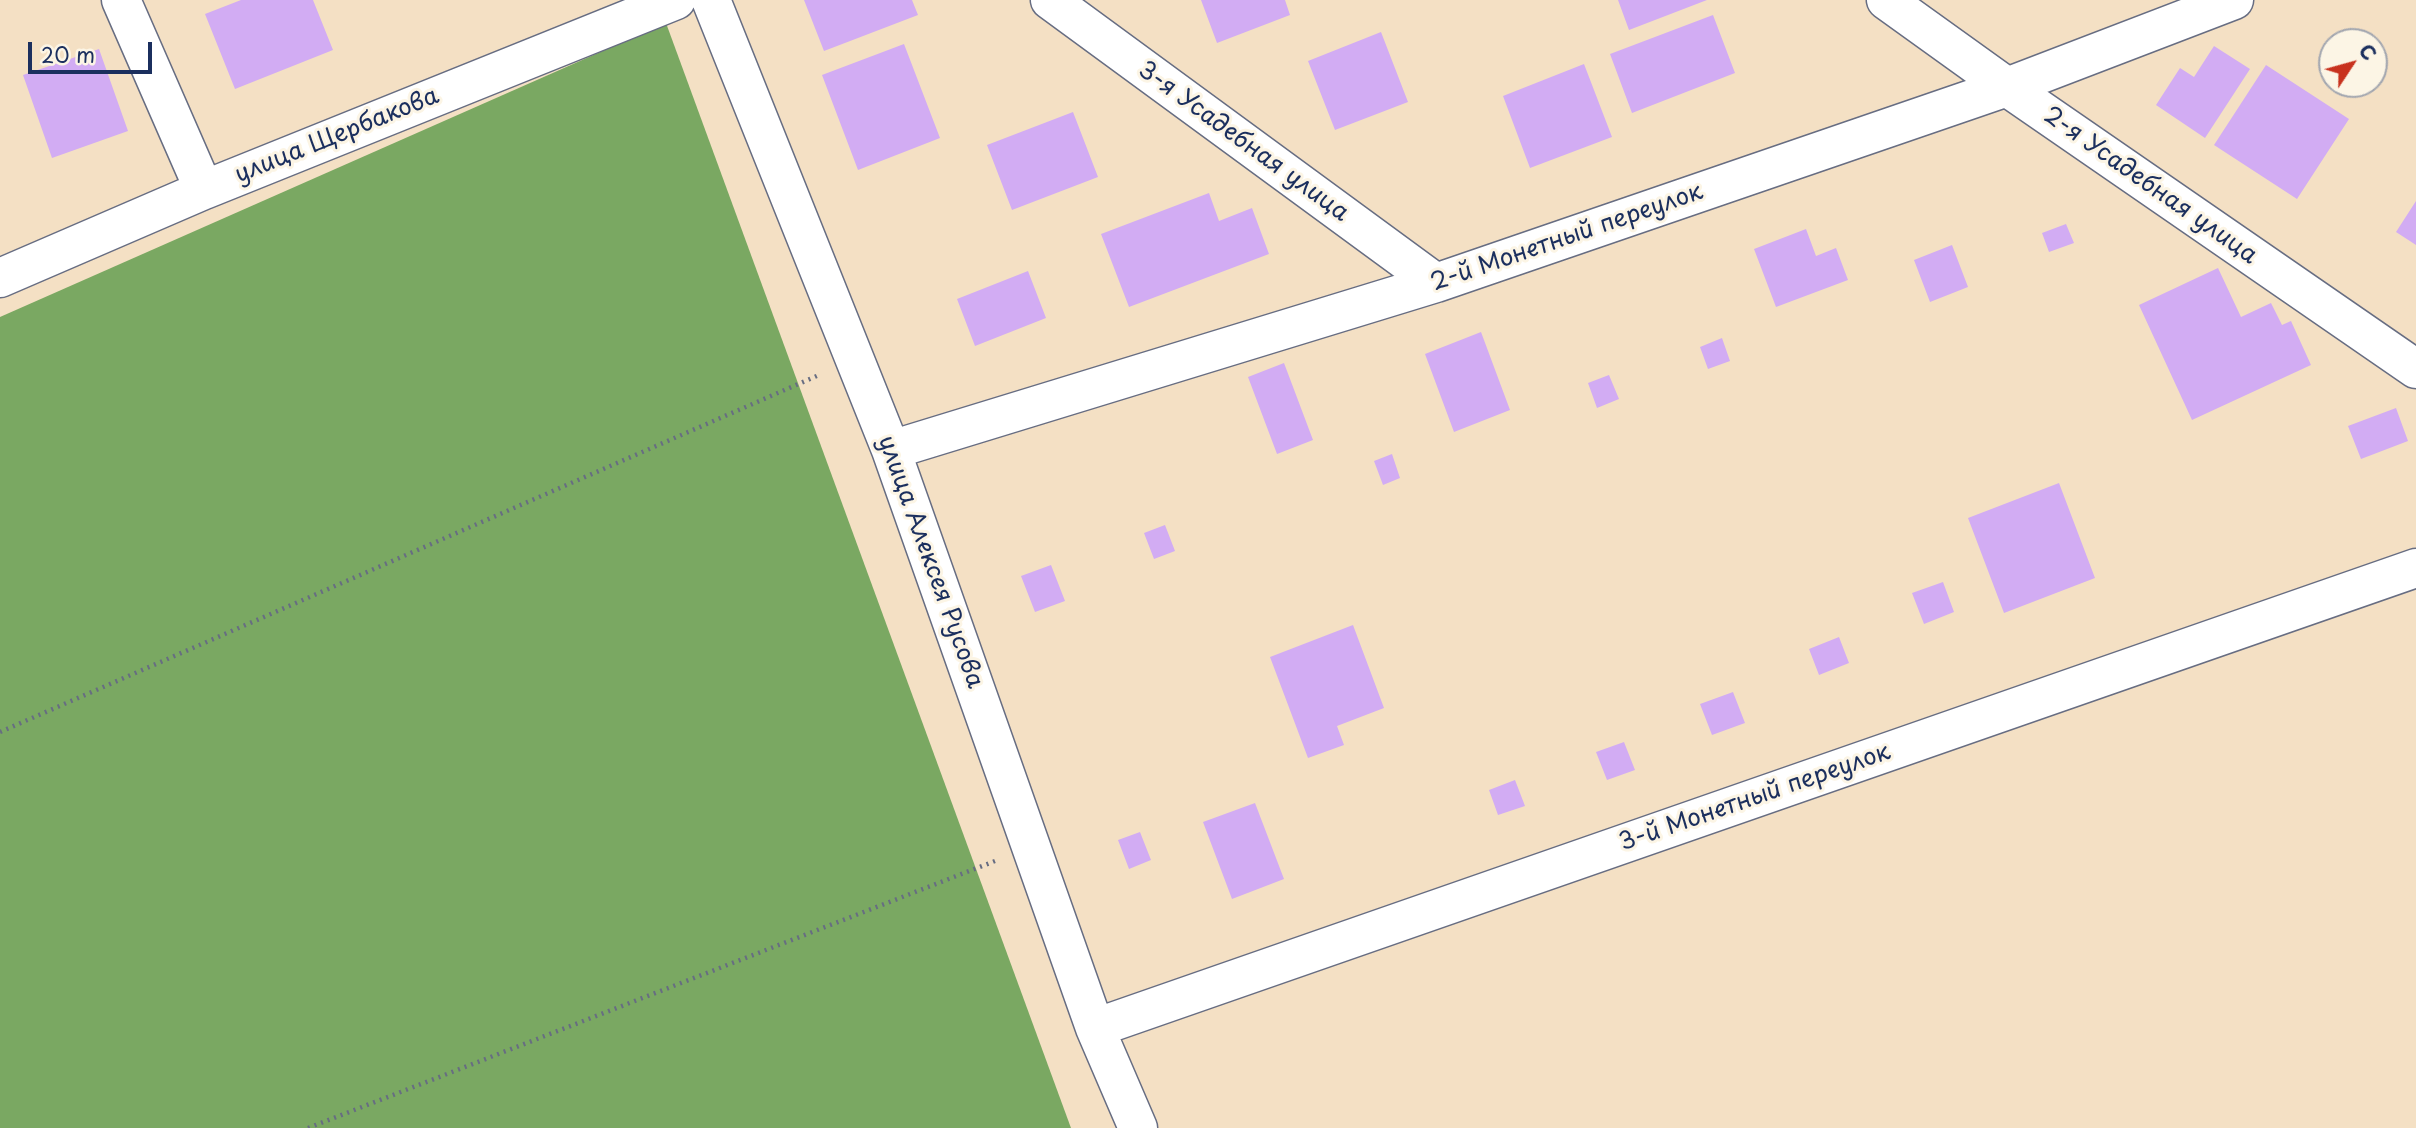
<!DOCTYPE html>
<meta charset="utf-8">
<style>
body{margin:0}
#map{position:relative;width:2416px;height:1128px;overflow:hidden;background:#f4e0c4;font-family:"Playpen Sans",sans-serif}
canvas{display:block}
.north{position:absolute;left:2318px;top:28px;width:70px;height:70px;box-sizing:border-box;background:#fcf5e5;border:2px solid #a2a6af;border-radius:50%;rotate:54deg;font-size:19px;font-weight:700;line-height:28px;text-align:center;color:#1b2f5e}
.north::after{content:'';display:block;margin:auto;width:24px;height:32px;background:#c8321e;clip-path:polygon(50% 0,100% 100%,50% 72%,0 100%)}
.scale{position:absolute;left:28px;top:42px;width:124px;height:32px;box-sizing:border-box;border:4px solid #1b2f5e;border-top:0;padding-left:9px;font-size:21px;line-height:24px;white-space:nowrap;color:#1b2f5e;-webkit-text-stroke:5px #fcf5e5;paint-order:stroke}
</style>
<div id="map">
<canvas width="2416" height="1128"></canvas>
<div class="north">С</div>
<div class="scale">20 m</div>
</div>
<script>
const c = document.querySelector('canvas').getContext('2d');
c.lineJoin = 'round';
function paint(path, color) { c.fillStyle = color; c.fill(path, 'evenodd'); }
function stroke(path, color, width, dash) { c.strokeStyle = color; c.lineWidth = width; c.lineCap = dash ? 'butt' : 'round'; c.setLineDash(dash || []); c.stroke(path); }
function write(font, color, halo, rows, align = 'center') {
  c.font = font + ' "Playpen Sans",sans-serif'; c.lineWidth = 6; c.setLineDash([]); c.textBaseline = 'middle'; c.strokeStyle = halo; c.fillStyle = color; for (const [text, x, y, turn = 0] of rows) {
    c.save(); c.translate(x, y); c.rotate((+turn || 0) * Math.PI / 180); c.textAlign = isNaN(turn) ? turn : align; if (halo) c.strokeText(text, 0, 0); c.fillText(text, 0, 0); c.restore();
  }
}
paint(new Path2D(`
 M666 23 1071 1128H0V317Z`), '#7aa862');
paint(new Path2D(`
 M241 0H313L333 50 235 89 205 14Z
 M804 0H912L918 15 824 51Z
 M1201 0H1285L1290 15 1217 43Z
 M1618 0H1707L1629 30Z
 M1713 15 1735 73 1632 113 1610 54Z
 M1381 32 1408 102 1335 130 1308 61Z
 M904 44 940 138 858 170 822 75Z
 M2214 46 2250 69 2205 138 2156 105 2180 68 2194 77Z
 M99 49 128 131 52 158 23 75Z
 M1584 64 1612 137 1530 168 1503 96Z
 M2266 65 2349 119 2297 199 2214 145Z
 M1073 112 1098 177 1012 210 987 145Z
 M1209 193 1219 221 1252 208 1269 254 1129 307 1101 234Z
 M2416 201V245L2396 232Z
 M2066 224 2074 243 2049 252 2042 233Z
 M1806 229 1816 256 1836 248 1848 280 1776 307 1754 249Z
 M1952 245 1968 287 1930 302 1914 260Z
 M2218 268 2241 317 2271 303 2282 325 2291 321 2311 365 2192 420 2139 305Z
 M1028 271 1046 318 975 346 957 299Z
 M1481 332 1510 410 1454 432 1425 354Z
 M1722 338 1730 361 1708 369 1700 347Z
 M1284 363 1313 440 1277 454 1248 377Z
 M1609 375 1619 399 1597 408 1588 383Z
 M2396 408 2408 441 2361 459 2348 426Z
 M1392 454 1400 478 1383 485 1374 461Z
 M2059 483 2095 578 2004 613 1968 518Z
 M1165 525 1175 551 1154 559 1144 533Z
 M1051 565 1065 601 1035 612 1021 576Z
 M1943 582 1954 612 1924 624 1912 593Z
 M1353 625 1384 708 1337 726 1344 745 1308 758 1270 657Z
 M1839 637 1849 663 1819 675 1809 649Z
 M1733 692 1745 723 1712 735 1700 704Z
 M1624 742 1635 770 1607 780 1596 752Z
 M1515 780 1525 806 1498 815 1489 790Z
 M1255 803 1284 879 1232 899 1203 822Z
 M1140 832 1151 860 1129 869 1118 840Z`), '#d2acf3');
const minor = new Path2D(`
 M121 0 204 190
 M711 0 891 450 1095 1028 1138 1128
 M1050 0 1436 283
 M1886 0 2007 87 2416 369
 M0 278 204 190 676 0
 M891 450 1436 283 2007 87 2234 0
 M1095 1028 2416 568`);
stroke(minor, '#676d82', 41);
stroke(new Path2D(`
 M0 732 819 375
 M308 1128 995 861`), '#676d82', 4.5, [2, 5]);
stroke(minor, '#fff', 38);
write('24px', '#1b2f5e', '#fcf5e5', [
 ["улица Щербакова",337,136,-22],
 ["3-я Усадебная улица",1243,142,36],
 ["2-я Усадебная улица",2150,186,35],
 ["2-й Монетный переулок",1567,238,-19],
 ["улица Алексея Русова",930,562,70],
 ["3-й Монетный переулок",1755,798,-19]
]);
</script>
